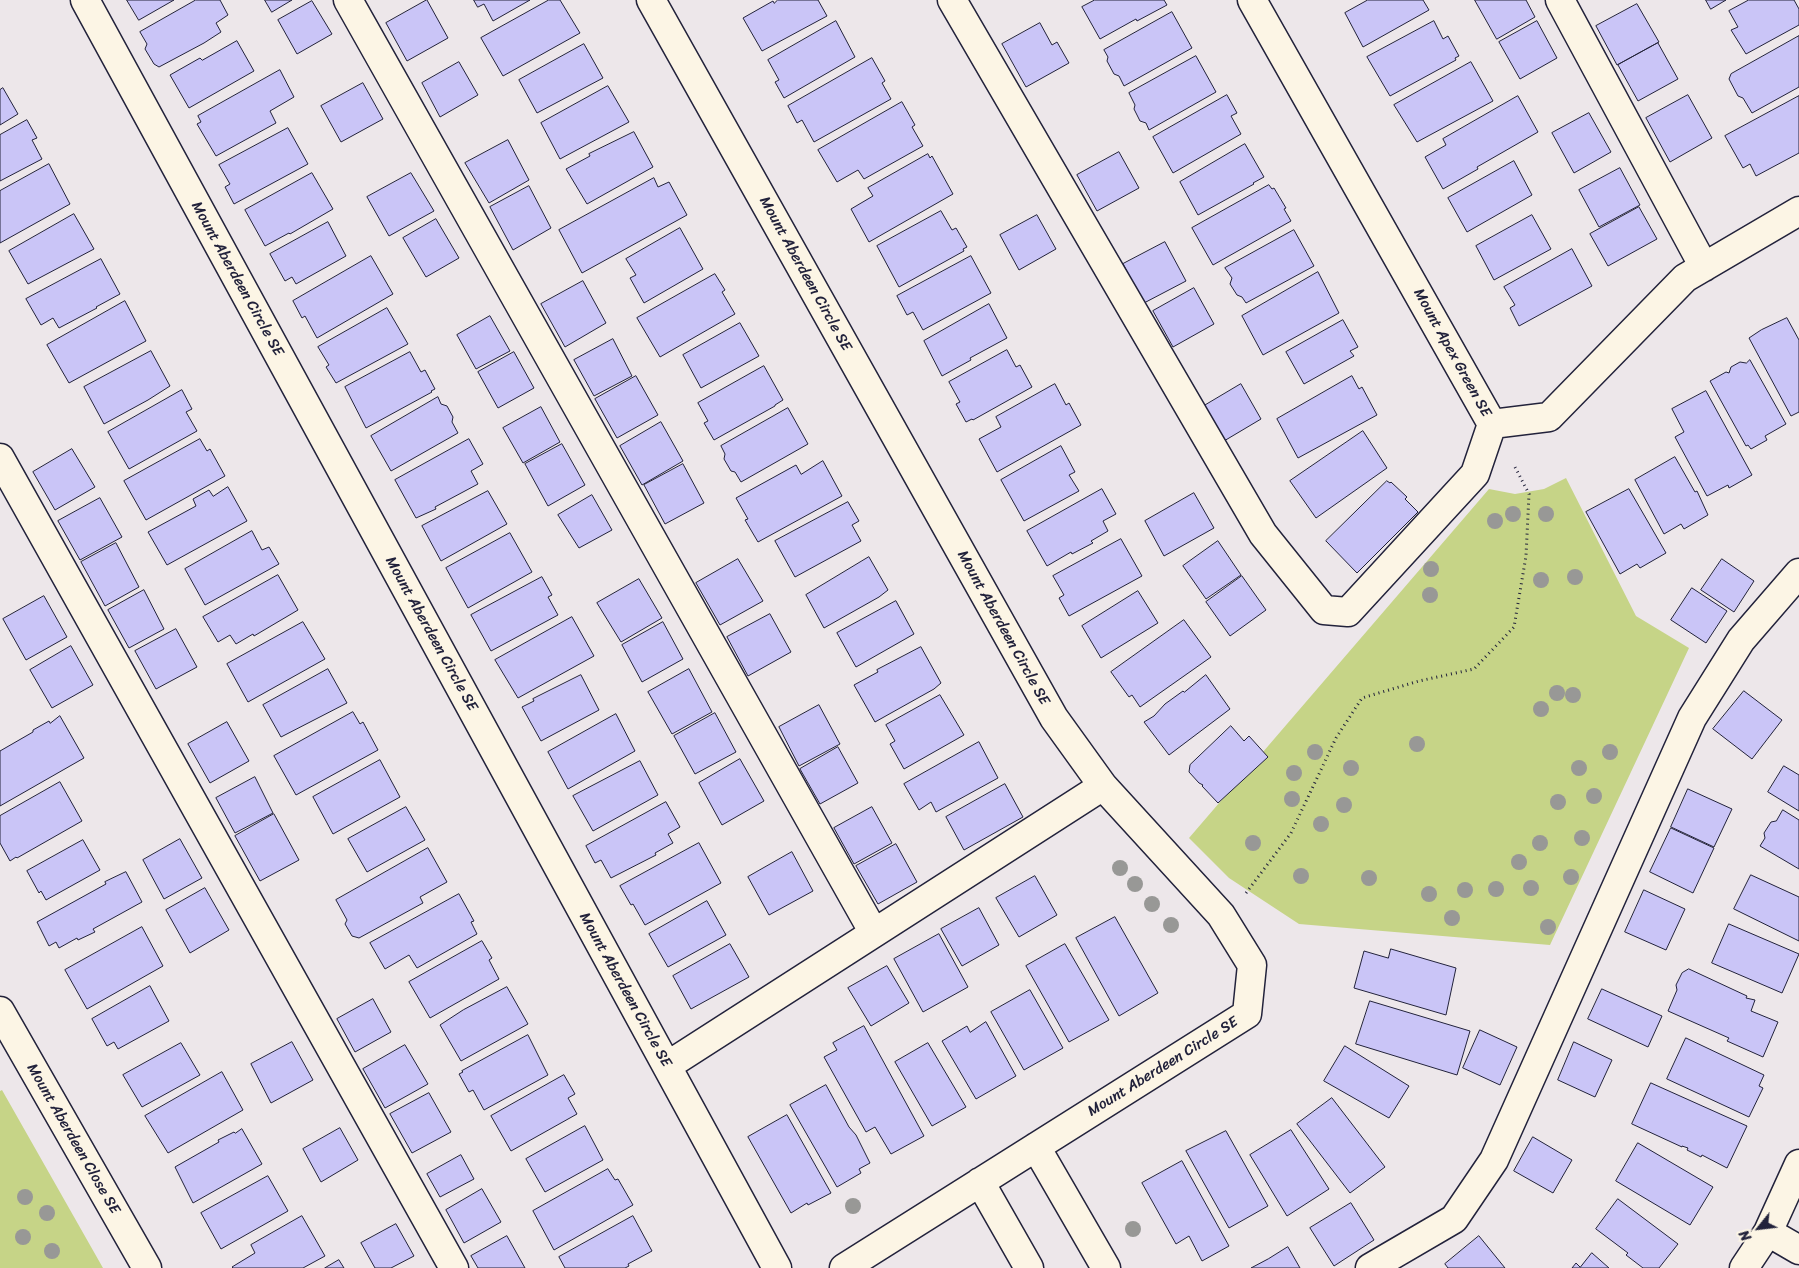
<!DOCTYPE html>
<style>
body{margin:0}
#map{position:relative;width:1799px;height:1268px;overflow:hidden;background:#ede7ea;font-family:Sriracha,sans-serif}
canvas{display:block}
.north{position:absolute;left:1734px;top:1203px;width:50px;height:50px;-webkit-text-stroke:4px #fcf5e5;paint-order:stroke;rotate:241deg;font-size:14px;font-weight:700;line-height:20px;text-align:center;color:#22223b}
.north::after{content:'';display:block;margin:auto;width:18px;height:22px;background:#22223b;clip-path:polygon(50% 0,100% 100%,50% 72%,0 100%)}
</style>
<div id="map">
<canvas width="1799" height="1268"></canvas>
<div class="north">N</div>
</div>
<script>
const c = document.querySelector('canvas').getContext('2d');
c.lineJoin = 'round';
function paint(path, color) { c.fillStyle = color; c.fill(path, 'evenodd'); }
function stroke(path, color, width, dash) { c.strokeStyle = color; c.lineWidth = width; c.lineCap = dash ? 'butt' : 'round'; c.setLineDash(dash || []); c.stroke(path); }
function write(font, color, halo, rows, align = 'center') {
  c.font = font + ' Sriracha,sans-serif'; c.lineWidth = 4; c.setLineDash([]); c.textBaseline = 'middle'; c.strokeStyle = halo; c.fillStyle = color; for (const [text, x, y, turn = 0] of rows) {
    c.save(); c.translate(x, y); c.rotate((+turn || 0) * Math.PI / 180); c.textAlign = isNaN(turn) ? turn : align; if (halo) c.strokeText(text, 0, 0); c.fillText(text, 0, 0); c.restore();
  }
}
paint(new Path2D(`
 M1566 478 1636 616 1689 648 1550 945 1299 924 1229 878 1189 838 1489 489 1515 494 1544 489Z
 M2 1090 103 1268H0V1091Z`), '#c6d487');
const building = new Path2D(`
 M127 0H174L139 20Z
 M196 0H220L228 15 216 23 221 32 204 43 159 67 154 64 145 49 147 44 140 32Z
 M265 0H292L272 12Z
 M427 0 448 38 407 61 386 23Z
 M474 0H530L493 21 484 4 478 7Z
 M549 0H560L580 33 503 76 481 38Z
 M778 0H818L827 16 762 51 743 18 773 1 774 3Z
 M1095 0H1164L1167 5 1137 21 1136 19 1100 39 1082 7Z
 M1368 0H1423L1429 10 1363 47 1345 13Z
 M1475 0H1526L1535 17 1497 39Z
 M1706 0H1726L1711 9Z
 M1749 0H1794L1799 9V25L1746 54 1731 30 1738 27 1729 11Z
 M312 1 332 34 297 54 278 20Z
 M1637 4 1659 42 1617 65 1596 26Z
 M1172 12 1192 48 1124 86 1119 76 1114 74 1107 61 1108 57 1104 50Z
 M836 21 855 57 784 98 775 82 779 80 768 60Z
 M1434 21 1443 39 1448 36 1459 56 1455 58 1456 60 1390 96 1367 57Z
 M1537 21 1557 58 1520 79 1499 42Z
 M1040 23 1052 45 1057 42 1069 63 1026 87 1002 44Z
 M1799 36V87L1752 113 1743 98 1738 96 1729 79 1731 74Z
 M237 41 254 71 189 108 170 75 200 58 202 60Z
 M1658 43 1678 79 1638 101 1618 65Z
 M584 44 603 78 537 113 519 80Z
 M1196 56 1216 92 1149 130 1146 123 1140 121 1134 109 1135 105 1129 93Z
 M872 58 885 81 882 83 891 99 814 142 802 120 797 123 788 106Z
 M459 62 478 95 440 117 422 83Z
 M1471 62 1493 101 1417 142 1394 105Z
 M280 70 294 97 270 111 276 123 216 156 197 124 201 122 198 116Z
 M363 83 383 119 341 142 321 106Z
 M608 86 629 122 560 159 541 123Z
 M3 88 18 114 0 125V90Z
 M1227 95 1237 113 1231 116 1241 134 1173 173 1153 137Z
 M1688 95 1712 138 1670 162 1646 118Z
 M1518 96 1538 132 1477 167 1478 169 1443 189 1425 157 1446 145 1443 139Z
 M1799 96V153L1756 176 1750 164 1743 168 1725 136Z
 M902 102 915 125 912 127 923 146 864 179 858 170 837 182 818 150Z
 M1589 113 1611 152 1574 173 1552 133Z
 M27 120 37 138 32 140 42 159 0 181V135Z
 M288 128 308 164 234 204 225 187 230 184 219 165Z
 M634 132 653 167 587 204 566 169 590 156 589 154Z
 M508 140 529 180 489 203 465 163Z
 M1245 144 1264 177 1253 183 1254 184 1198 215 1180 182Z
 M1119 152 1139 188 1097 211 1077 175Z
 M928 154 930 158 932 156 953 194 869 242 851 209 873 196 868 188Z
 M1514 161 1532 195 1467 232 1448 198Z
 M49 164 70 204 0 243V191Z
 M1620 168 1640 205 1599 227 1579 190Z
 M312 173 333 209 290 234 289 233 265 246 245 210Z
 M411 173 434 211 389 236 367 197Z
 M654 178 658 187 669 182 687 215 582 273 559 230Z
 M1269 185 1272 189 1274 188 1286 208 1284 209 1291 221 1213 265 1192 228Z
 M529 186 551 228 513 250 490 207Z
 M1639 207 1657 239 1608 266 1590 234Z
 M941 211 952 230 956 228 967 247 963 249 964 251 899 287 877 246Z
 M74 214 94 249 28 284 9 251Z
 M1037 215 1056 249 1019 270 1000 235Z
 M1532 215 1551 249 1494 280 1476 246Z
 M436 219 459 258 426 277 403 238Z
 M328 222 346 256 296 284 292 277 285 281 270 254Z
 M680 228 703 269 644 303 630 278 636 275 626 259Z
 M1294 230 1314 266 1246 303 1242 297 1237 295 1230 284 1232 278 1225 268Z
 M1165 242 1186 281 1144 303 1123 264Z
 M1572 249 1592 286 1519 326 1510 308 1515 305 1504 287Z
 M371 256 393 294 317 338 305 316 302 318 293 301Z
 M971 256 991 293 923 330 913 312 907 315 897 296Z
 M101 259 120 294 96 307 97 308 59 328 53 318 41 325 26 299Z
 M1318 272 1339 313 1263 355 1242 316Z
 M715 274 725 290 722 292 735 314 660 357 637 318Z
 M583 281 606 323 565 347 541 304Z
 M1194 288 1214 324 1173 347 1153 311Z
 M125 301 146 341 69 383 47 345Z
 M989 304 1007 338 970 358 971 360 942 376 924 341Z
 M387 308 408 344 336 383 326 367 329 365 318 347Z
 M490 316 510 351 476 369 457 335Z
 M1787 318 1799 340V412L1791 416 1749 338 1761 330Z
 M1343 320 1358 347 1350 351 1354 356 1304 384 1286 352Z
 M740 323 759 356 701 388 683 355Z
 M613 339 632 376 594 396 574 360Z
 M1007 350 1016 367 1020 365 1032 387 973 420 972 419 966 422 956 404 960 402 949 382Z
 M151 351 170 386 148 400 104 424 84 387Z
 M410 352 421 372 425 370 435 389 431 391 432 392 366 428 345 387Z
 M514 352 534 388 498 408 478 372Z
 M1750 360 1786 424 1765 436 1767 440 1751 449 1748 445 1746 446 1710 381 1726 372 1729 373 1731 367 1740 362 1746 363Z
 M764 366 783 400 775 405V406L714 440 704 423 708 421 698 403Z
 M636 376 658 415 617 438 595 399Z
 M1352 376 1359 389 1362 387 1377 415 1298 458 1277 419Z
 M1055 384 1066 405 1069 403 1081 425 997 472 979 439 1001 427 996 417Z
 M1241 384 1261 419 1224 441 1204 406Z
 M182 390 192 409 186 412 197 431 129 469 108 432Z
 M1706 391 1752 475 1729 488 1728 485 1707 496 1675 437 1684 432 1672 409Z
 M438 397 441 404 447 406 453 417 452 422 458 433 391 471 371 436Z
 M541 407 560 442 523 463 503 428Z
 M788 408 808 444 741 482 735 472 731 471 724 459 725 454 721 446Z
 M661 422 683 461 642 485 620 446Z
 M1363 431 1387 468 1316 518 1290 481Z
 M200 439 207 451 210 449 225 476 146 520 124 481Z
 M469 439 483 464 471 471 478 484 435 507 436 509 416 518 395 480Z
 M562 444 585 485 548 506 525 464Z
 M1061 446 1075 472 1069 475 1079 491 1024 521 1001 480Z
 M72 449 95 487 55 510 33 472Z
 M1675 457 1695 492 1697 491 1708 515 1684 529 1681 524 1664 534 1635 480Z
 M823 461 842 496 758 542 745 520 748 519 736 498 796 465 801 474Z
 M683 464 704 503 665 524 644 485Z
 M1387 481 1390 483 1391 482 1407 497 1405 499 1418 512 1357 573 1326 541Z
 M228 487 247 521 167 565 148 532 196 506 193 499 209 490 213 496Z
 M1102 489 1116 514 1103 521 1108 531 1091 541 1093 543 1072 554 1071 552 1047 566 1027 531Z
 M1629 489 1666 553 1640 568 1637 564 1620 574 1586 512Z
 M488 491 507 524 441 561 422 526Z
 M1194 493 1214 528 1164 556 1145 521Z
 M592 495 612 530 579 548 558 515Z
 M100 498 122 537 80 560 58 521Z
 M848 502 859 521 852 525 861 541 795 577 775 541Z
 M252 531 262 550 269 547 279 564 205 605 185 569Z
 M510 533 532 572 468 608 446 568Z
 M1121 539 1142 576 1069 616 1059 598 1064 595 1053 576Z
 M1218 541 1241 575 1206 599 1183 566Z
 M116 543 139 587 105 606 81 562Z
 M869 557 888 590 879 597 824 628 806 595Z
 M738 559 763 601 720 625 696 583Z
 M1722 559 1754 581 1734 612 1701 590Z
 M278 575 298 610 254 636 253 634 236 644 230 635 218 642 203 617Z
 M1242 576 1266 610 1230 636 1206 602Z
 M542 577 552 595 548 597 558 615 491 651 471 615Z
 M639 579 662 618 621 642 597 603Z
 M1692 588 1727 611 1706 643 1671 620Z
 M144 590 164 629 129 648 108 610Z
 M1138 591 1158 623 1101 658 1082 626Z
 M44 596 67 637 26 660 3 619Z
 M896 601 914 634 856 667 837 633Z
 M770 614 791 652 748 676 727 637Z
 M572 617 594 656 518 698 495 660Z
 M1184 620 1211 657 1140 707 1132 695 1129 697 1111 672Z
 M303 622 325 659 248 702 227 664Z
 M663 622 683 659 642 682 622 645Z
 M176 629 197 667 156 689 135 651Z
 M71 646 93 685 52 708 30 670Z
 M921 647 941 683 934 689 875 722 854 685 878 672 877 670Z
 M328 669 347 703 281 737 263 705Z
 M689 669 712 712 672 734 648 692Z
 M581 675 599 710 541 741 522 707 534 701 533 699Z
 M1206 675 1230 709 1169 755 1144 722 1154 716 1165 704 1183 691 1184 692Z
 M1744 691 1782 720 1752 759 1713 729Z
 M940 695 964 735 904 769 890 744 895 741 886 725Z
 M819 705 840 744 799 766 779 727Z
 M353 712 360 724 363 722 378 750 296 795 274 756Z
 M715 713 736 752 695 774 674 736Z
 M616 714 635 751 568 789 548 752Z
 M60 716 84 758 0 806V751L33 732V730L49 721 50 723Z
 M227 722 249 761 210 783 188 744Z
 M1231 726 1244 741 1249 736 1268 757 1218 803 1202 786 1203 785 1199 783 1189 772 1190 765Z
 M979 742 998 778 936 812 931 802 919 810 904 784Z
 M838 747 858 783 820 804 800 769Z
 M740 759 764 801 722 825 699 783Z
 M380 760 400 797 333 834 313 797Z
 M640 761 658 795 593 831 573 796Z
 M1784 766 1799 775V811L1768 792Z
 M255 777 273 813 235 833 216 798Z
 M60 782 82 821 17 858 16 857 10 861 0 843V816Z
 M1005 784 1023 817 964 850 946 817Z
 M1688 789 1732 809 1714 847 1671 827Z
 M666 802 680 827 668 834 673 843 655 853 656 855 611 878 601 860 595 863 586 846Z
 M406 807 425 840 367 872 348 839Z
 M872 807 892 843 854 864 834 828Z
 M1783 810 1799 820V869L1760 846 1765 838 1764 833 1771 822 1776 821Z
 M274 814 299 860 260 881 235 836Z
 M1671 828 1714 848 1693 893 1650 872Z
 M180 839 202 878 164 899 143 860Z
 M83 840 100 870 46 900 41 891 39 893 27 871Z
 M699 843 721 883 645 925 633 904 631 905 620 886Z
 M896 844 917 882 878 904 856 866Z
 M428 848 447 882 420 897 423 903 359 938 352 936 345 924 347 920 336 900Z
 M792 852 813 891 769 915 748 877Z
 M126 872 142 902 93 929 95 932 78 940 77 938 59 948 56 942 49 946 37 922 106 884 105 882Z
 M1751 875 1799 897V941L1734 909Z
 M1035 876 1057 915 1019 937 996 898Z
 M205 888 229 930 190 953 166 910Z
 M1644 890 1685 909 1666 950 1625 932Z
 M459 894 474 921 471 922 477 934 417 968 409 955 385 969 370 943Z
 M707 901 726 935 668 967 649 934Z
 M979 908 999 945 962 966 941 929Z
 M1115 917 1158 993 1119 1016 1076 938Z
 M1729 924 1799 954 1782 993 1712 963Z
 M142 927 163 966 87 1009 65 970Z
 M939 934 968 987 923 1012 894 959Z
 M482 941 492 958 489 960 499 979 430 1018 409 982Z
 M730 944 749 977 691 1009 673 976Z
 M1065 944 1109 1020 1069 1042 1026 966Z
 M1391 949 1456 968 1446 1015 1354 988 1364 951 1388 958Z
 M887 966 909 1003 871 1026 848 988Z
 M1689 969 1747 996 1746 998 1755 1000 1751 1011 1778 1022 1763 1057 1727 1041 1729 1038 1668 1011 1677 990 1676 985 1682 973Z
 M150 986 169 1021 118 1049 114 1042 107 1046 92 1019Z
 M507 987 528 1024 461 1061 440 1025 463 1010Z
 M1602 989 1662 1016 1648 1047 1588 1019Z
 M1030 990 1063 1048 1024 1070 991 1012Z
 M373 999 391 1032 355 1052 337 1019Z
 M1370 1001 1470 1031 1457 1075 1356 1044Z
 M986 1022 1016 1076 976 1099 942 1041 967 1026 970 1032Z
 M864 1026 924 1136 891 1154 875 1127 866 1132 824 1057 837 1050 833 1043Z
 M1480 1030 1517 1047 1500 1085 1463 1068Z
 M528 1035 548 1075 484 1110 473 1090 469 1092 459 1074 463 1072 462 1071Z
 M1686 1038 1764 1075 1759 1086 1763 1088 1749 1117 1667 1079Z
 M292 1042 313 1080 271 1103 251 1064Z
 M1574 1042 1612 1060 1595 1097 1558 1080Z
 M181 1043 200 1075 142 1107 123 1075Z
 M928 1043 966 1107 932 1126 895 1062Z
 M405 1045 428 1084 385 1108 363 1069Z
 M1345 1046 1409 1086 1389 1118 1324 1081Z
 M222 1072 243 1110 168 1153 145 1116Z
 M564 1075 575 1094 568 1098 577 1114 511 1151 491 1116Z
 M1651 1083 1747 1126 1727 1168 1702 1155 1701 1157 1687 1150 1688 1148 1682 1146V1147L1632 1124Z
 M826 1085 849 1127 856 1135 870 1163 859 1169 861 1173 837 1187 790 1105Z
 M429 1093 451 1132 412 1153 390 1114Z
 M1332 1098 1385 1167 1350 1193 1297 1124Z
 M787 1115 831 1193 808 1205 807 1203 791 1213 748 1137Z
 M585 1126 603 1160 545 1192 526 1159Z
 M340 1128 358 1160 321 1182 303 1149Z
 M242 1129 262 1164 193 1203 175 1167 219 1142 218 1140 234 1132 235 1133Z
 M1291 1130 1329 1189 1287 1216 1250 1155Z
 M1226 1131 1268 1206 1229 1228 1186 1151Z
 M1533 1137 1572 1160 1553 1193 1514 1171Z
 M1638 1143 1713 1187 1690 1225 1616 1181Z
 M461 1155 474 1179 440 1197 427 1174Z
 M1182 1161 1229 1246 1202 1261 1189 1236 1176 1244 1142 1183Z
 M608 1169 615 1180 618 1179 633 1205 554 1250 533 1211Z
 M268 1176 288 1211 221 1249 201 1213Z
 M482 1189 501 1222 464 1243 446 1210Z
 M1618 1199 1678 1244 1659 1268H1643L1626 1255 1628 1253 1596 1229Z
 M1351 1203 1374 1240 1334 1266 1310 1228Z
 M302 1216 325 1256 303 1268H233L232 1267 255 1253 251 1245Z
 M633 1216 652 1251 628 1264 629 1266 625 1268H565L559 1257Z
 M396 1224 414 1256 391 1268H375L361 1243Z
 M507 1236 525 1268H478L471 1256Z
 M1479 1236 1505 1268H1448L1445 1264Z
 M1288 1247 1300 1268H1251L1268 1259Z
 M1592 1253 1609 1268H1572L1576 1263 1580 1267Z
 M339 1260 344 1268H325Z`);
paint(building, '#cac5f7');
stroke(building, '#22223b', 1);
const minor = new Path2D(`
 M85 0 777 1268
 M348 0 874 933
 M651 0 1054 718 1103 786 1221 915 1252 965 1247 1014 844 1268
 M952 0 1263 534 1324 610 1348 612 1475 474 1492 424
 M1252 0 1492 424 1549 417 1685 278 1799 211
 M1560 0 1704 267
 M0 458 454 1268
 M0 1011 147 1268
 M667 1066 1103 786
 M1036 1147 1106 1268
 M980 1182 1029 1268
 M1768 1232 1799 1250
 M1370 1268 1454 1219 1494 1160 1692 718 1741 640 1799 573
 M1744 1268 1768 1232 1799 1164`);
stroke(minor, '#22223b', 31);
stroke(new Path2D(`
 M1246 893 1291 833 1336 738 1362 698 1419 681 1474 669 1514 627 1526 556 1529 494 1515 467`), '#22223b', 3, [1, 4]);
stroke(minor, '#fcf5e5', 28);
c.fillStyle = '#989896';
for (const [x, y] of [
 [1513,514],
 [1546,514],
 [1495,521],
 [1431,569],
 [1575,577],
 [1541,580],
 [1430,595],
 [1557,693],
 [1573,695],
 [1541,709],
 [1417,744],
 [1315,752],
 [1610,752],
 [1351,768],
 [1579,768],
 [1294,773],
 [1594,796],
 [1292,799],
 [1558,802],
 [1344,805],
 [1321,824],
 [1582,838],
 [1253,843],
 [1540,843],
 [1519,862],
 [1120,868],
 [1301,876],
 [1571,877],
 [1369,878],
 [1135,884],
 [1531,888],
 [1496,889],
 [1465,890],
 [1429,894],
 [1152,904],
 [1452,918],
 [1171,925],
 [1548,927],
 [25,1197],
 [853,1206],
 [47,1213],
 [1133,1229],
 [23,1237],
 [52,1251]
]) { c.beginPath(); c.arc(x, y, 8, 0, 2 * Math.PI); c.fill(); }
write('15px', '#22223b', '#fcf5e5', [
 ["Mount Aberdeen Circle SE",805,274,61],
 ["Mount Aberdeen Circle SE",237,279,61],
 ["Mount Apex Green SE",1452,353,61],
 ["Mount Aberdeen Circle SE",1003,628,61],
 ["Mount Aberdeen Circle SE",431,634,61],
 ["Mount Aberdeen Circle SE",625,990,61],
 ["Mount Aberdeen Circle SE",1163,1067,-32],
 ["Mount Aberdeen Close SE",73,1139,60]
]);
</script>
